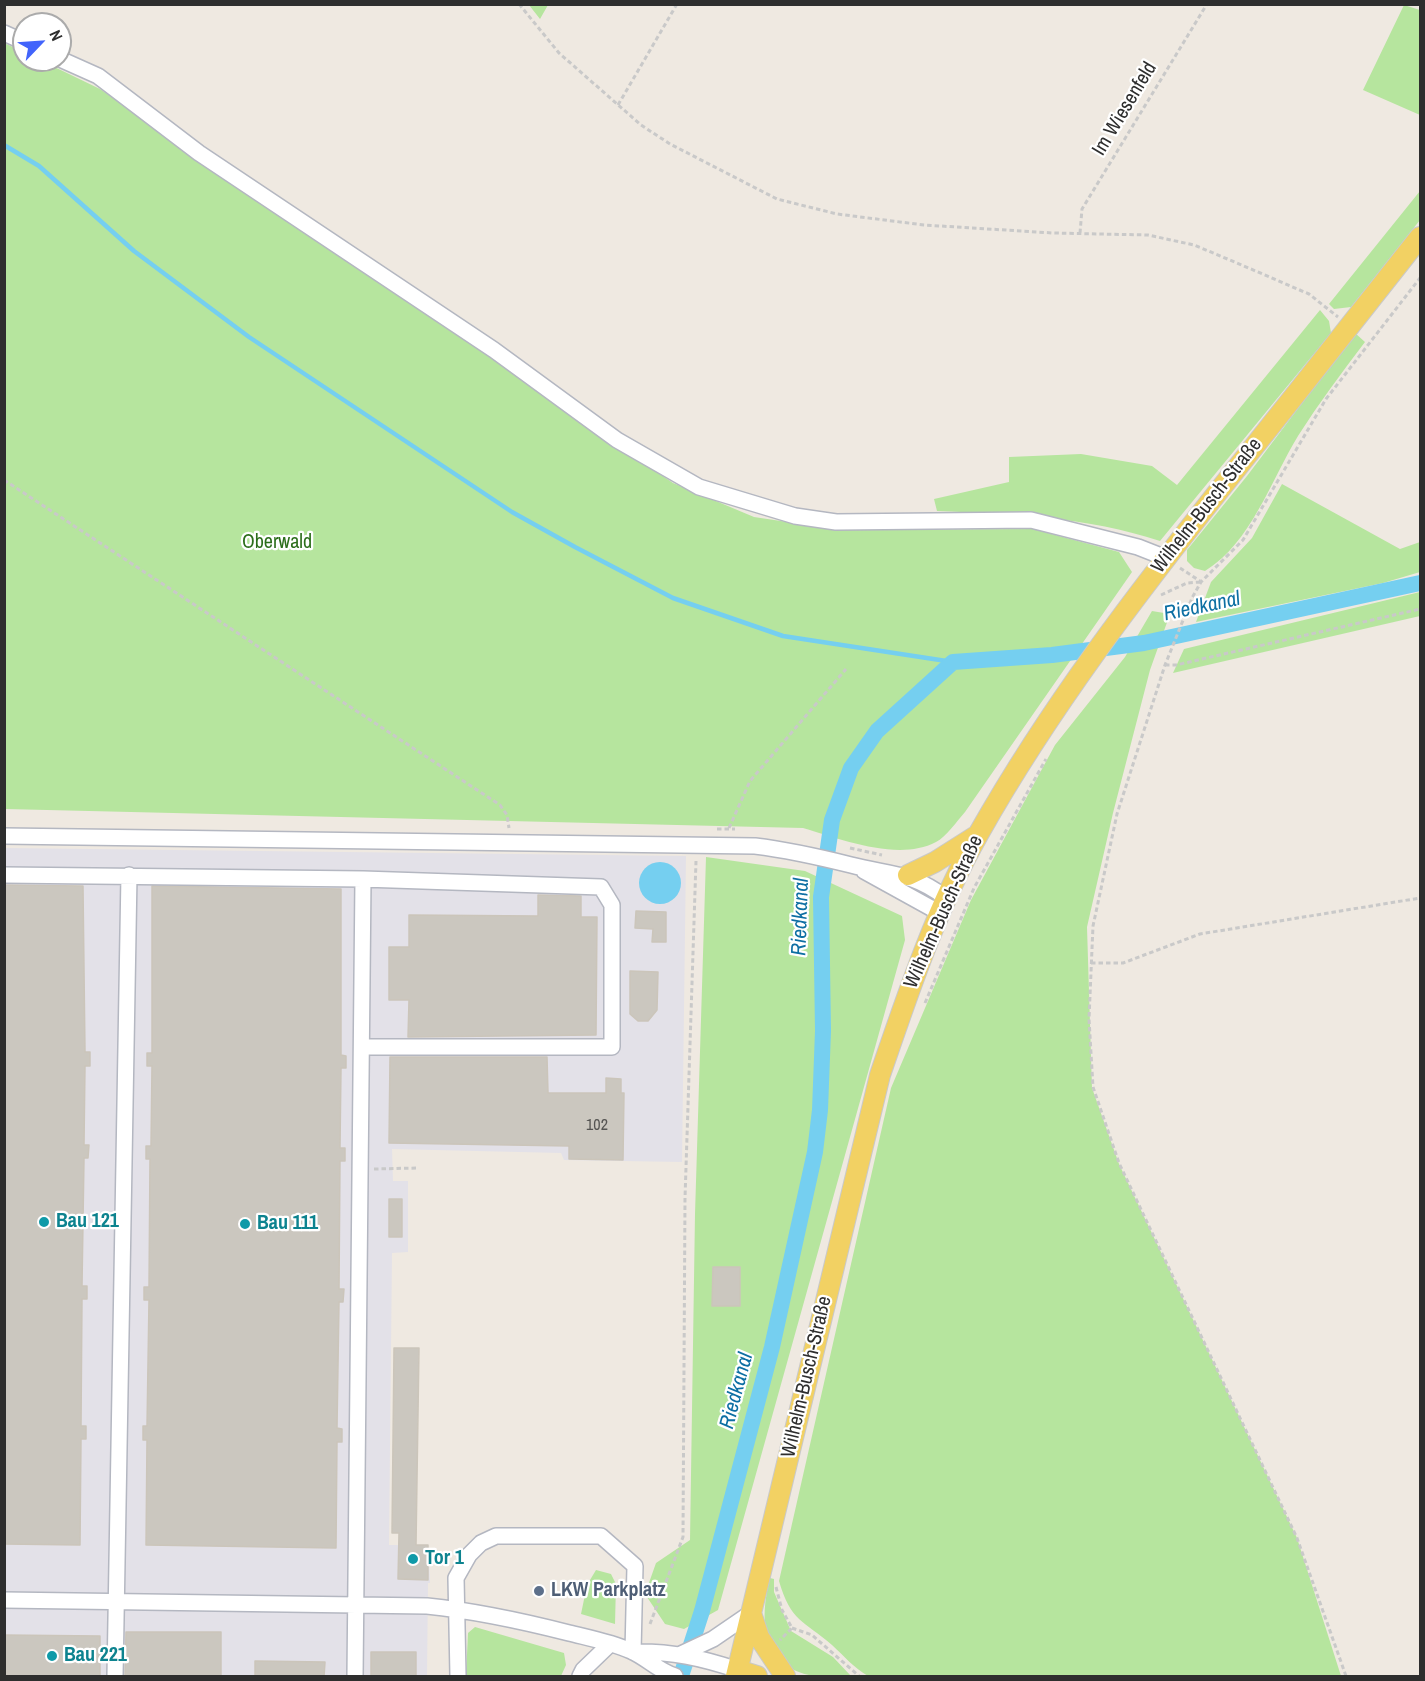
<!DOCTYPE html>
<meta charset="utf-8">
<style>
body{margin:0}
#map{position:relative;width:1425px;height:1681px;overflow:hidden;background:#efe9e1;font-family:"Archivo Narrow",sans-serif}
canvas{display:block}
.frame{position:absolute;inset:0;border:6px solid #2e2e2e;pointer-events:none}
.north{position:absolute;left:12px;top:12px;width:60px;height:60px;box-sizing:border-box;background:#fff;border:2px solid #ababab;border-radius:50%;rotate:65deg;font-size:16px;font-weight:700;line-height:24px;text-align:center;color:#2e2e2e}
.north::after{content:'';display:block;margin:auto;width:21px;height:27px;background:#4264fb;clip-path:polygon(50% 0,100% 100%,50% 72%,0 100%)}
</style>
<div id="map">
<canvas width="1425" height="1681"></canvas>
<div class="frame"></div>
<div class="north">N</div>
</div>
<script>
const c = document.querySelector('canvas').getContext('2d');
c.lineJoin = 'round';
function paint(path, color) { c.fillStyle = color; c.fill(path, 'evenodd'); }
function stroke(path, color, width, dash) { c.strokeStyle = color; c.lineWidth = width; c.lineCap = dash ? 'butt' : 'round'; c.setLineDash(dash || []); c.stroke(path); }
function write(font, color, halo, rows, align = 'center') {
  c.font = font + ' "Archivo Narrow",sans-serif'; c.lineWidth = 4.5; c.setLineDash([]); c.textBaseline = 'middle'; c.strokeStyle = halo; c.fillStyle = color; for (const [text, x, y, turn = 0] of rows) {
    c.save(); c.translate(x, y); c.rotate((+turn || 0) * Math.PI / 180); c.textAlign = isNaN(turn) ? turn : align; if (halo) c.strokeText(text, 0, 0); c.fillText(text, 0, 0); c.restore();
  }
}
paint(new Path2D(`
 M5 848 686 856 682 1162 564 1160 561 1153 392 1149 393 1181H408V1252L392 1253 389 1545H428L430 1583H428L427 1676H5Z`), '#e3e1e8');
paint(new Path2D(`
 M529 5H548L540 19Z
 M1404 5 1420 10V115L1363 90Z
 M4 43 24 52V60H40L100 89 673 483 754 517 841 530 1033 529 1119 552 1132 572 965 812C957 821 946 837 936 842 898 862 841 839 803 828L5 809Z
 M1420 191V220L1351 307 1334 309 1329 304Z
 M1320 310 1329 321 1331 333 1160 541C1087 517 1012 514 937 511L934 499 1009 482V457L1081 454 1152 466 1177 485Z
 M1355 333 1365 342C1342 372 1319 403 1298 436 1271 480 1251 543 1205 571L1194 568 1187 561V550L1247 476Z
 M1282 484 1400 549 1420 542V572L1383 583 1196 622 1211 582 1252 538Z
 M1420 592V616L1173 673 1184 649Z
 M1152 611 1170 614 1150 670 1113 813 1087 927 1092 1088 1119 1164 1297 1538 1341 1676H868C854 1668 844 1656 832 1645 803 1620 791 1622 779 1581L891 1088 971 900 1055 745 1125 657Z
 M706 857 805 871 902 916 905 940 718 1610 684 1629 665 1624 645 1594 656 1563 690 1540 695 1214Z
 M596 1570 611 1574 616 1584 615 1624 581 1614 587 1585Z
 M770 1578 774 1579V1592L791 1631 833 1657 851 1676C839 1676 826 1678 814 1676 761 1667 759 1621 770 1578Z
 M475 1627 564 1653 566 1665 561 1676H466L468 1633Z`), '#b6e59e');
paint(new Path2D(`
 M639 883a21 21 0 1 1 42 0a21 21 0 1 1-42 0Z`), '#75cff0');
stroke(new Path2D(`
 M4 145 39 166 134 251 249 337 512 512 575 547 673 598 783 636 953 662`), '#75cff0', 4.5);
stroke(new Path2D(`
 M681 1676 702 1611 772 1347 815 1152 820 1110 823 1031 821 897 832 820 851 768 877 731 953 662 1052 655 1144 643 1420 583`), '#75cff0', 16);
const building = new Path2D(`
 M4 885 83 886 85 1052H90V1066H85L84 1145H89L88 1158H84L82 1286H87V1299H82L81 1426H86V1439H81L80 1545 4 1544Z
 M152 886 341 889V1055L346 1056V1068H341L340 1148H345V1161H340L339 1289H344L343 1302H339L337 1428 342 1429V1442H337L336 1548 146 1545 147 1440H143V1426H147L149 1300H144V1287H149L150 1159H146V1146H151L152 1066H147V1053H152Z
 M538 895 581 896V917H597L596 1035 408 1037 409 1000H389V947H409V915L538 916Z
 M636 911 666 912V942H652L653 929 635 928Z
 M630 971 658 972 657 1010 648 1021H638L630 1014Z
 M390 1057H547L548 1093H606V1078L621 1079V1093H624L623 1160 569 1159V1146L389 1143Z
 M389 1199H402V1237H389Z
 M713 1267H740V1306H712Z
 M394 1348H419L416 1545H428V1580L398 1579 399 1533H392Z
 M126 1632H221V1677H125Z
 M4 1635 100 1636V1677H4Z
 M371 1652H416V1677H371Z
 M255 1661 325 1662 324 1677H255Z`);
paint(building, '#cbc7bf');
stroke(building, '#cbc5ba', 1.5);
const minor = new Path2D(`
 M4 33 24 42
 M60 59 98 76 199 153 494 350 617 440 699 487 795 516 836 522 1031 520 1138 547 1166 558
 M4 836 755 846C788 850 819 857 851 865 890 875 912 872 946 898
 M864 871 940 913
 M4 875 363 879 601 887 612 905V1047H363
 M4 1600 427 1606C476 1611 522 1621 569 1633 589 1638 611 1642 631 1651 647 1658 658 1671 675 1676
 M633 1652C671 1651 702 1658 738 1670
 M681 1654 713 1639 751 1613
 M115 1676 129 875
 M355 1676 363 879
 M458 1676 456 1578 469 1555 481 1543 496 1536H601L635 1566 633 1652
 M580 1676 583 1670 610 1644`);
const major = new Path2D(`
 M908 875 935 862 976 836
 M751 1613 759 1637 785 1676
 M738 1670 757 1676
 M736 1676 880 1075C908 993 936 909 979 833 1050 707 1139 591 1229 478 1293 398 1357 317 1420 237`);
stroke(minor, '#b4b7c1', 18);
stroke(major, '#c9c9c9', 22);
stroke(new Path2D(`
 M519 4 559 53 641 125 670 144 777 199 837 214 924 225 1053 233 1148 235 1194 245 1237 263 1309 294 1338 317
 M618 105 677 4
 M1080 233 1082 209 1207 4
 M4 480 500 805 507 815 509 828
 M1180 568 1200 581
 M1161 595 1187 583 1201 582
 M1165 665H1176L1420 609
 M729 828 750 781 846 669
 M717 829H735
 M850 848 882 855
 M1091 963H1123L1200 934 1420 898
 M925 1003 974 888 1046 759
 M374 1169 417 1168
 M776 1587 782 1610 792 1628 780 1640
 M650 1624 683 1537 685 1198 696 861
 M792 1628 812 1635 859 1676
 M1346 1676 1297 1538 1119 1163 1093 1087 1089 1019 1093 926 1117 814 1165 665 1192 598 1201 582 1243 540 1326 399 1420 278`), '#c9c9c9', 3, [4.5, 3]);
stroke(minor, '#fff', 15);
stroke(major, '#f2d163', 20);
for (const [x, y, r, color] of [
 [44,1222,6,"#0f9aa8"],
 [245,1224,6,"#0f9aa8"],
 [413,1559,6,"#0f9aa8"],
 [539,1591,6,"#5c6f8a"],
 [52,1656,6,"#0f9aa8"]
]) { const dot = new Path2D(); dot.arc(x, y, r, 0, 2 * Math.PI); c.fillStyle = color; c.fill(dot); stroke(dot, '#fff', 2); }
write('16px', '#555452', null, [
 ["102",597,1126]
]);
write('20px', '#2e2e2e', '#fff', [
 ["Im Wiesenfeld",1125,109,-59],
 ["Wilhelm-Busch-Straße",1207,506,-52],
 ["Wilhelm-Busch-Straße",944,912,-66],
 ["Wilhelm-Busch-Straße",807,1377,-77]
]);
write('20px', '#2c6e1b', '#fff', [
 ["Oberwald",277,543]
]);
write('bold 20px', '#0d838f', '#fff', [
 ["Bau 121",56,1222],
 ["Bau 111",257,1224],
 ["Tor 1",425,1559],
 ["Bau 221",64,1656]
], 'left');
write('bold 20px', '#4e5e75', '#fff', [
 ["LKW Parkplatz",551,1591]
], 'left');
write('italic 21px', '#0d6fa3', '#fff', [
 ["Riedkanal",1202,607,-12],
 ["Riedkanal",801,917,-88],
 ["Riedkanal",737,1391,-75]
]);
</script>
